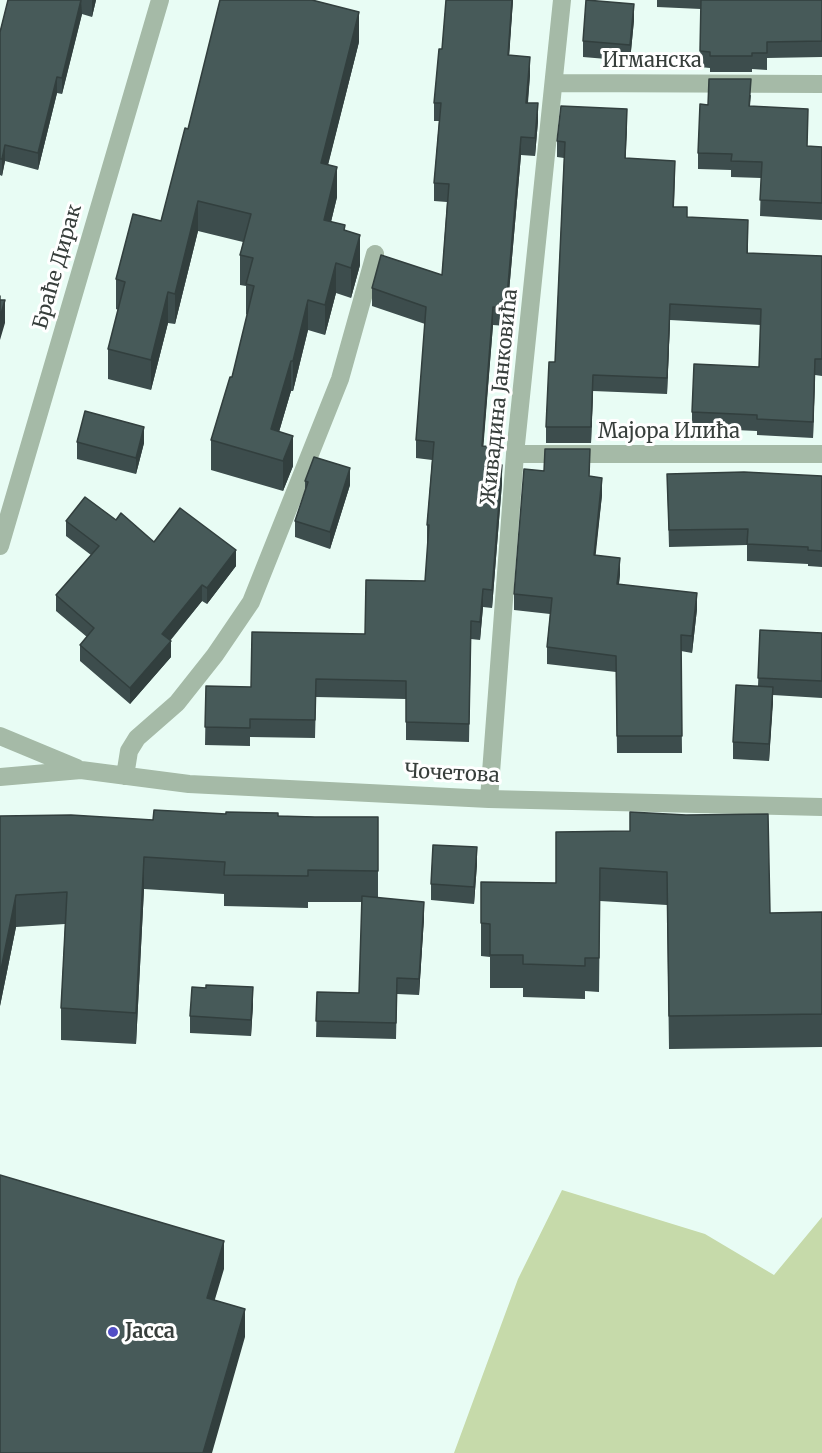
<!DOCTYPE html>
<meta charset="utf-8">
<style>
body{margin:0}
canvas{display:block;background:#e8fcf4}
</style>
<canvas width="822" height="1453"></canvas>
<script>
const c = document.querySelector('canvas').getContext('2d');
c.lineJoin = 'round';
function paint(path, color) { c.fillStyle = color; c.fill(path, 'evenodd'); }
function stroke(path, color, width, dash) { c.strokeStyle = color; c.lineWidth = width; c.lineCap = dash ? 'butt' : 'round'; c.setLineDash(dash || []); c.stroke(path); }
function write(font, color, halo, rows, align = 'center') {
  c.font = font + ' Merriweather,serif'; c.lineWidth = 6; c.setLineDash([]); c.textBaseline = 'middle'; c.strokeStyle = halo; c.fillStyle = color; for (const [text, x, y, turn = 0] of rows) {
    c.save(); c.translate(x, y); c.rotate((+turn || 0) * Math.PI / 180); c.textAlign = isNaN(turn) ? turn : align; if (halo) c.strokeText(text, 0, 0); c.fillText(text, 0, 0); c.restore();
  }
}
paint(new Path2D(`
 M562 1190 705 1234 774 1275 822 1217V1453H454L518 1279Z`), '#c6daaa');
stroke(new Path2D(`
 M555 83 822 84
 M515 454H822
 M0 546 160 0
 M0 736 77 768
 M125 776 129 751 137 738 177 703 215 655 251 602 340 379 375 254
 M0 777 81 770 189 784 489 799 822 807
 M489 799 515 454 562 0`), '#a5baa7', 18);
paint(new Path2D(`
 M8 0H96L92 17 82 14 62 94 57 93 38 170 5 161 2 176 0 175V32Z
 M446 0H513L509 55 530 75 528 103 538 121 535 156 521 155 506 326 493 325 483 446 494 464 502 483 492 608 483 607 480 640 471 639 469 742 406 740V699L316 697 315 738 250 737V746L205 745 206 686 251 687 365 634 425 581 428 543H427V525L432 460 416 458V440L425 324 372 306V288L442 275 447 202 434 201V183L439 121H434V103L442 49Z
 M657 0H822V57L767 58V70L752 69V72H710V68L700 67 701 9 657 7Z
 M634 20 630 61 583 57V41Z
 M359 42 328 164 337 197 331 222 345 230 360 265 351 298 336 293 325 335 308 330 293 391H291L279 432 293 466 283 491 211 470V440L232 377 247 315 246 314V286L240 285V255L243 242 198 231 175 324 168 323 151 390 108 379V349L118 310 116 309V279L161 221 188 129Z
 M751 95 750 106 808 125 807 146 822 147V220L760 216 761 178 731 177V170L698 169V153L708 105Z
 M627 125 625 158 675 177 674 207 687 217 748 236V253L822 256V376L815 375 813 438 757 435V431L692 428V412L759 367 761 325 670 320 667 394 593 391 591 443H546V427L555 362 564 158 557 157V141Z
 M77 442 144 443 136 474 77 459Z
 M590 465 589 477 602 495 595 555 620 574 619 584 697 609 692 653 681 651 682 753H617L616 672 547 664V647L550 614 514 610V594L544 471Z
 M667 474 822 476V567L808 566V564L747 561V545L669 547Z
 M305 481 350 485 330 549 295 537V521L305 491Z
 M116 520 154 542 236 566 207 604 202 601 170 641 171 657 130 704 80 661V645L87 637 56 611V595L91 555 66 536V521Z
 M760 630 822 633V698L773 695 769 761 733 759V742L758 686Z
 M226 814 315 817H378V897L424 918 419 995 397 994 396 1039 316 1037 317 992 359 993 362 902H308V908L224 906V894L144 889 136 1044 61 1040V1008L65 924 16 927 0 1006V816L153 820Z
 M630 831 770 913 822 912V1047L669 1049 667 905 600 901 599 992 585 991V999L523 997V988H490V957L481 956V923L556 883Z
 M477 864 474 904 431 900V884Z
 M253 1004 251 1036 190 1033V1016Z`), '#3d4d4d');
paint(new Path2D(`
 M81 0 82 14 62 94V78Z
 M92 0H96L92 17Z
 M512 0H513L508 73V55Z
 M634 4V20L630 61V45Z
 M359 12V42L321 193V163Z
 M530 57V75L526 121V103Z
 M57 77V93L38 170V153Z
 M538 103V121L535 156V138Z
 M627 109V125L625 175V158Z
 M521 137V155L506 326V308Z
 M5 145V161L2 176V159Z
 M337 167V197L324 250V220Z
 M198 201V231L175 324V294Z
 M360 235V265L351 298V268Z
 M336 263V293L325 335V305Z
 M168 292V323L151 390V360Z
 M5 300V323L0 340V317Z
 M308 300V330L293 391V361Z
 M670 304V320L667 394V378Z
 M493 307V325L482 464V446Z
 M815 359V375L813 438V422Z
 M291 361V391L271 459V429Z
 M593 375V391L591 443V427Z
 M144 427V443L136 474V458Z
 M293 436V466L283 491V461Z
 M502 465V483L492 608V590Z
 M350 468V485L330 549V532Z
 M602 478V495L594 571V555Z
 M236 550V566L207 604V588Z
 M620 558V574L617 600V584Z
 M202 585V601L162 650V634Z
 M483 589V607L480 640V622Z
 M697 593V609L692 653V636Z
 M171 641V657L130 704V688Z
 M773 687V703L769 761V744Z
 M477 847V864L474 904V887Z
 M144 857V889L136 1044V1013Z
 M16 895V927L0 1006V974Z
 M424 902V918L419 995V979Z
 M253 987V1004L251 1036V1020Z
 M224 1241V1269L207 1326V1298Z
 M245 1309V1337L212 1453H203Z`), '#323f3e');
const building = new Path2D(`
 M8 0H81L62 78 57 77 38 153 5 145 2 159H0V32Z
 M220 0H312L359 12 321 163 337 167 324 220 345 225 344 230 360 235 351 268 336 263 325 305 308 300 293 361H291L271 429 293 436 283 461 211 440 230 377H232L254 286 246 284 253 258 240 255 251 214 198 201 175 294 168 292 151 360 108 349 125 282 116 279 133 214 161 221 185 128 188 129Z
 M446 0H512L508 55 530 57 526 103H538L535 138 521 137 506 308 493 307 482 446 494 447 493 464 502 465 492 590 483 589 480 622 471 621 469 724 406 722V681L316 679 315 720 250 719V728L205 727 206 686 251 687 252 632 365 634 366 580 425 581 429 525H427L434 442 416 440 426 307 372 288 381 255 442 275 449 184 434 183 441 103H434L439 49H442Z
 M586 0 634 4 630 45 583 41Z
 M701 0H822V41L767 42V53H752V56H710V52L700 51Z
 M709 79H751L749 106 808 109 807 146 822 147V203L760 200 762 162 731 161 732 154 698 153 700 104 708 105Z
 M561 106 627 109 625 158 675 161 673 207H687V217L748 220 747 253 822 256V359H815L813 422 757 419V415L692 412 694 364 759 367 761 309 670 304 667 378 593 375 591 427H546L549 362H555L565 142 557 141Z
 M0 296V300H5L0 317Z
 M85 411 144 427 136 458 77 442Z
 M545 449H590L589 476 602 478 594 555 620 558 617 584 697 593 692 636 681 635 682 736H617L616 656 547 647 552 598 514 594 524 469 544 471Z
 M314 457 350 468 330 532 295 521 308 482 305 481Z
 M744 472 822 476V551L808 550V547L747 544 748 529 669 530 667 474Z
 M85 497 116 520 121 513 154 542 180 508 236 550 207 588 202 585 162 634 171 641 130 688 80 645 94 628 56 595 99 546 66 521Z
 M760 630 822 633V681L758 678Z
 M736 685 773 687 769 744 733 742Z
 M154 810 226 814V812L278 813V816L315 817H378V871L308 870V876L224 875 225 862 144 857 136 1013 61 1008 67 892 16 895 0 974V816L71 815 153 820Z
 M630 812 686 815 768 814 770 913 822 912V1014L669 1016 667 872 600 868 599 958H585V966L523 964V955H490V924L481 923V882L556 883V832L630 831Z
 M433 845 477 847 474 887 431 884Z
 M362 896 424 902 419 979 397 978 396 1023 316 1021 317 992 359 993Z
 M206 985 253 987 251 1020 190 1016 192 987 206 988Z
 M0 1175 224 1241 207 1298 245 1309 203 1453H0Z`);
paint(building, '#475a59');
stroke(building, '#323f3e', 1.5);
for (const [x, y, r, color] of [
 [113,1332,6,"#524ec5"]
]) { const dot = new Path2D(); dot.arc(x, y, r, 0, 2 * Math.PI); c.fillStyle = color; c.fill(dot); stroke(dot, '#fff', 2); }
write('20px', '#373e3b', '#fff', [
 ["Игманска",652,61],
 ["Браће Дирак",58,267,-74],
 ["Живадина Јанковића",500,397,-84],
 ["Мајора Илића",669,432],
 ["Чочетова",452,774,3]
]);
write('bold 20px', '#373e3b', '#fff', [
 ["Јасса",125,1332]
], 'left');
</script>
